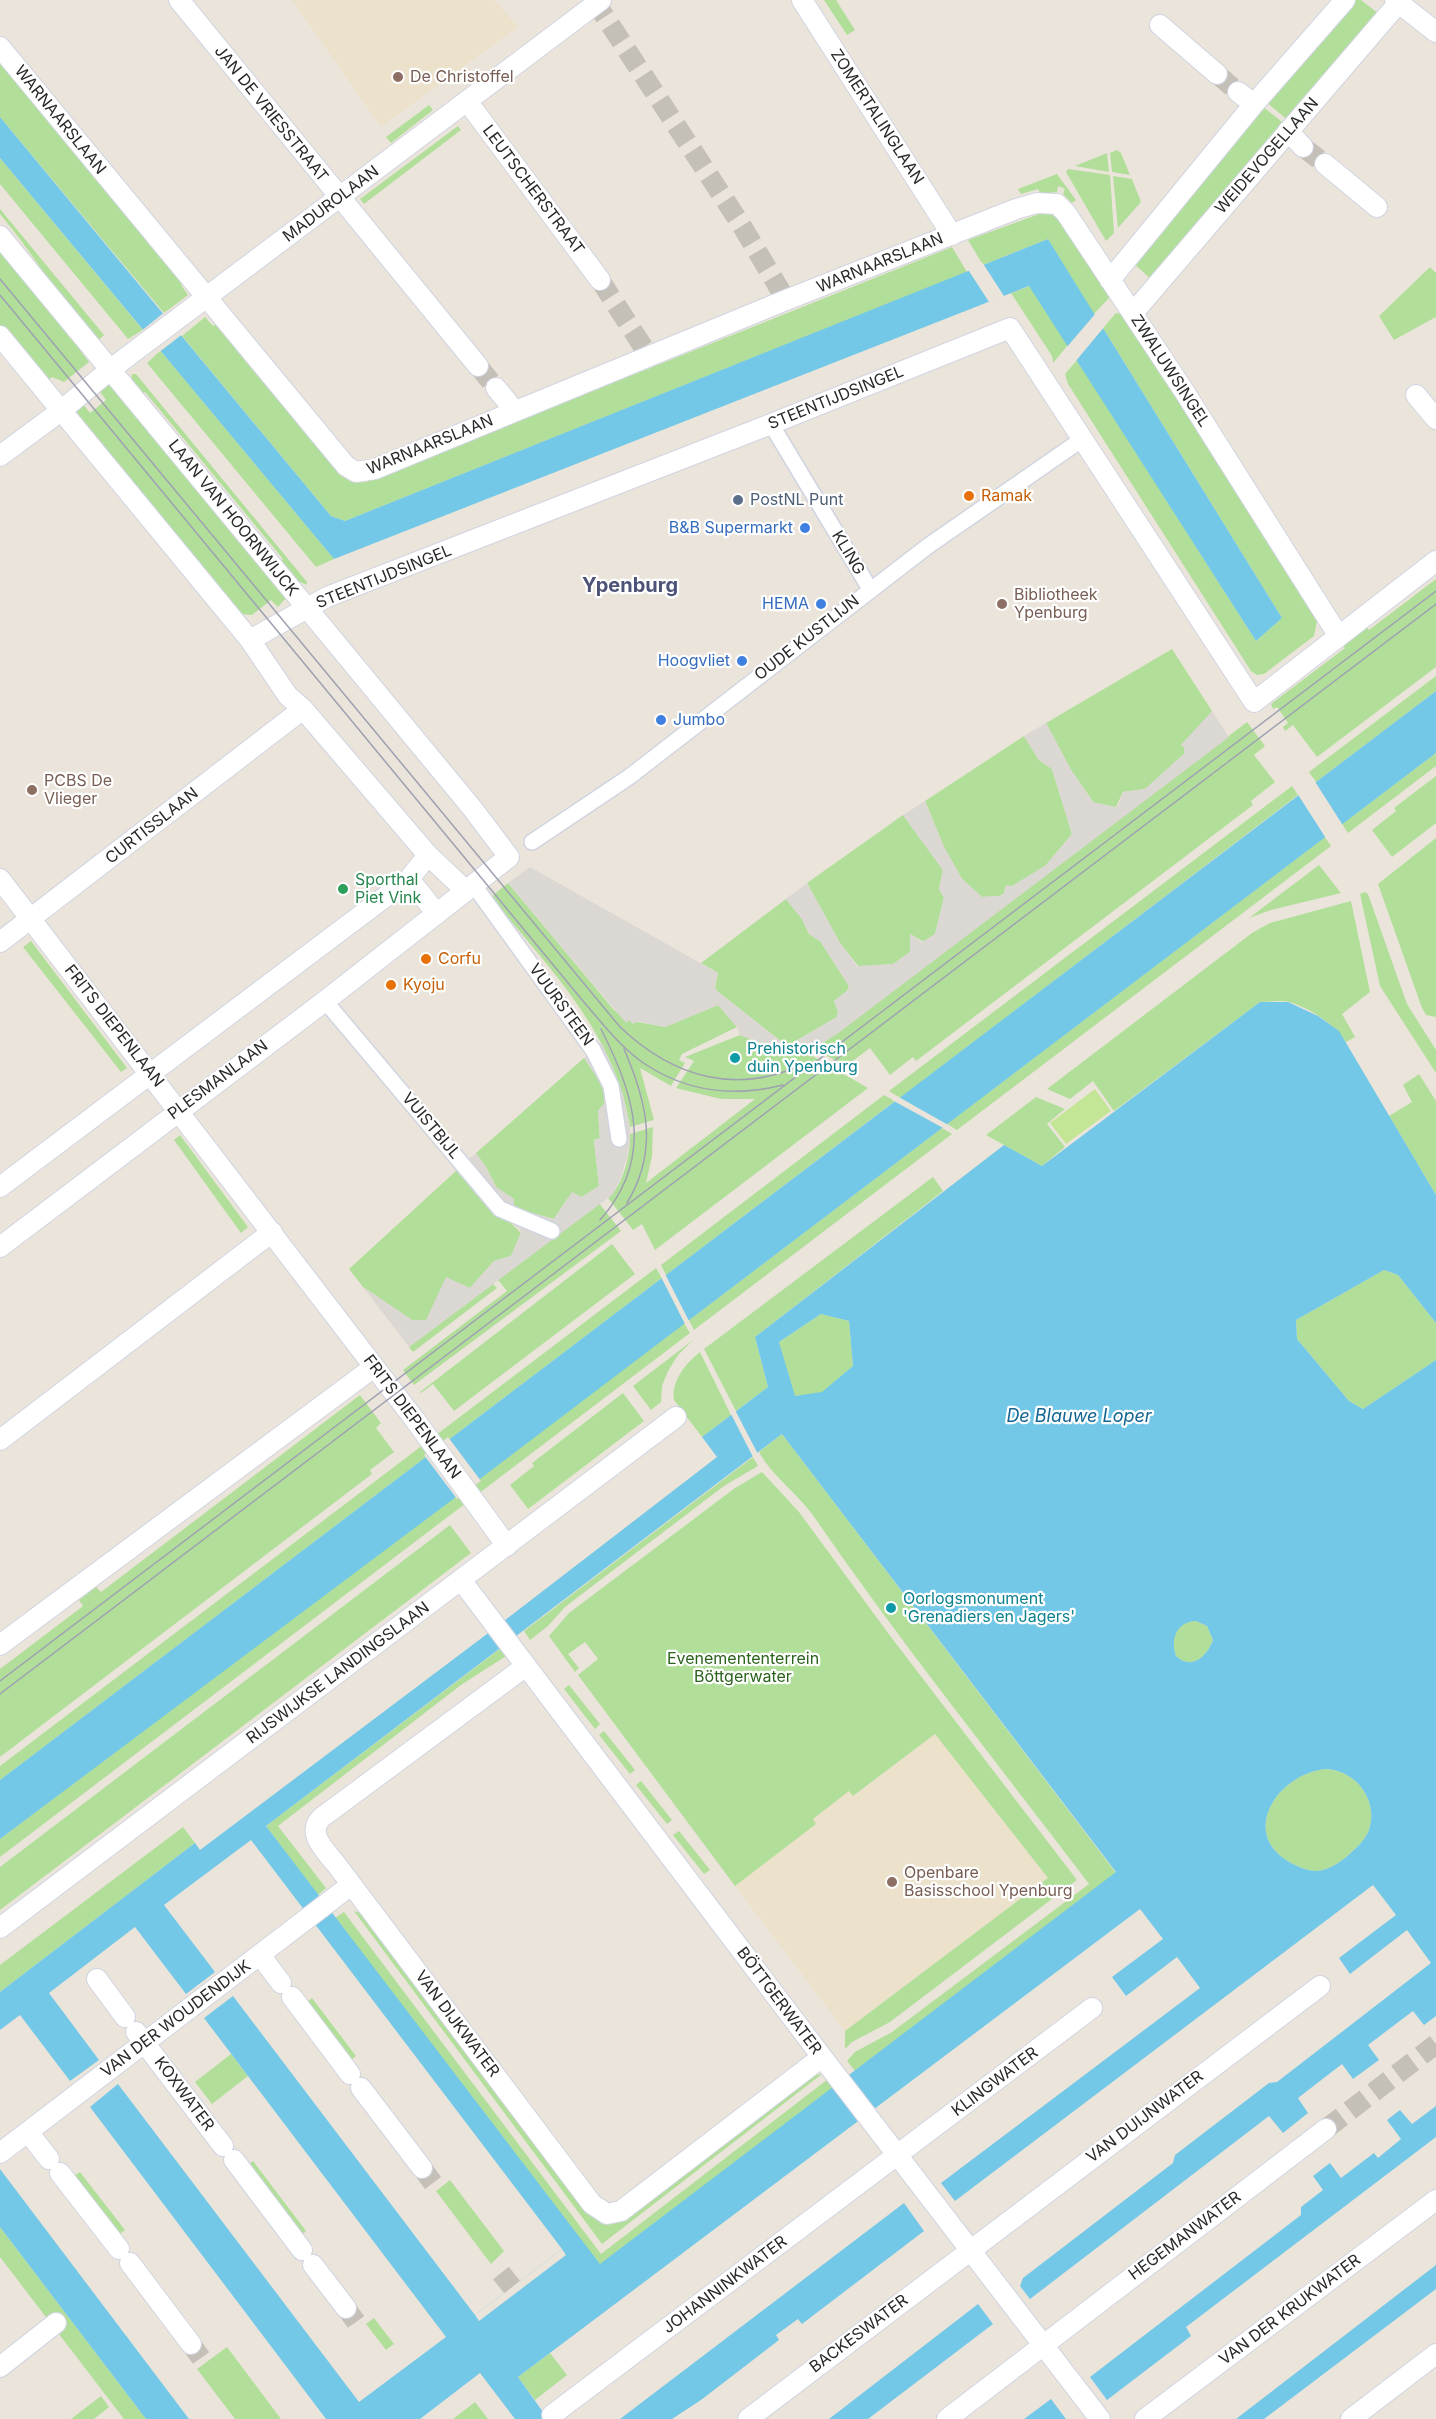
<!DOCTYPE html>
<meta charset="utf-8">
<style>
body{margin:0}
canvas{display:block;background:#ebe4db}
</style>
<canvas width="1436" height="2419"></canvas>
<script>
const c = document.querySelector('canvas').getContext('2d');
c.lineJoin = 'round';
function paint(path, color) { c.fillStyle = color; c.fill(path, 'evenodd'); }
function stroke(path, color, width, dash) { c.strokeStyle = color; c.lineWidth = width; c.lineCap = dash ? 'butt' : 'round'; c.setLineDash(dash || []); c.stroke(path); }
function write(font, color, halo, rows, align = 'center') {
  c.font = font + ' Inter,sans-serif'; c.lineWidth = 4.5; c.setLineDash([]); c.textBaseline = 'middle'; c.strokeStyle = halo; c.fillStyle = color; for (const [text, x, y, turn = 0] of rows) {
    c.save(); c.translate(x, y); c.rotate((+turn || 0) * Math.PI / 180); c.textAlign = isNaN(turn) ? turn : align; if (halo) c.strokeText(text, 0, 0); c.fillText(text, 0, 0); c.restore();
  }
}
paint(new Path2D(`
 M292 0H495L518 27 381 127Z
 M936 1733 1048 1878 845 2031 735 1886 815 1824 812 1820 849 1791 854 1796Z`), '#ece2cb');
paint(new Path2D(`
 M824 0H836L855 30 847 35Z
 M1352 0H1361L1379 14 1289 121 1266 102Z
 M0 57 185 282 181 285 188 295 164 313 0 117Z
 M429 105 433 110 391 143 386 137Z
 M1262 106 1286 125 1153 281 1131 261Z
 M458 126 461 130 364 204 360 199Z
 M1117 150 1121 153 1130 175 1112 172 1110 153Z
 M1107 153 1109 172 1075 166Z
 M0 158 143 330 128 339 0 184Z
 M1068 169 1110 175 1114 233 1106 241 1066 172Z
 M1057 174 1076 200 1072 203 1063 194 1065 189 1058 186 1057 192 1041 194 1038 189 1021 194 1018 189Z
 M1113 176 1132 179 1141 202 1118 228Z
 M0 209 104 335 95 343C62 301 34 255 0 214Z
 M1042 213H1053L1061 219 1108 292 1109 298 1093 315 1048 239 983 265 968 240Z
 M952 247 967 272 345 521 331 516 182 336 205 317 213 326 219 322 339 473C348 482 354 483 366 482Z
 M0 250 87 349 82 353 89 362 64 382 52 377 45 383 0 328Z
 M1430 267 1436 273V317L1394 340 1379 316Z
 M1030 286 1068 345 1053 363 1052 356 1011 293Z
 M1116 313 1123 314 1317 621 1314 636 1264 674 1257 675 1251 671 1068 384 1065 374 1077 360 1256 641 1282 618 1103 328Z
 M160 351H161L334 559 316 567 147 363Z
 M132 374H136L307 582V585L293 579 277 564 283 559 145 392 139 396 131 381Z
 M114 385 286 598 278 607 271 600 252 615 240 614 75 414 83 404 90 413 106 400 99 390 105 386Z
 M1436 579V667L1317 757 1293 725 1285 731 1283 727 1288 723 1277 707 1273 709 1271 704 1345 648 1340 642 1364 624 1369 630Z
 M1172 649 1212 711 1211 714 1181 745 1184 747V754L1145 789 1123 792 1116 807 1094 803 1071 770 1046 723Z
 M1436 676V691L1316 782 1309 772Z
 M1247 722 1265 746 1254 755 1275 782 1251 801 1253 805 916 1061 913 1057 890 1075 870 1048 846 1066 814 1049 847 1026Z
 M1024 736 1039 760 1052 769 1072 834 1046 865 1000 896 982 897 962 879 944 847 925 801Z
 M1436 753V766L1348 833 1342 824Z
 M1436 776V823L1392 857 1372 830 1396 811 1394 808Z
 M1292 786 1298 795 900 1098 889 1091Z
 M903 815 943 870 939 889 944 898 935 934 924 942 910 934V952L893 964 859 967 840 943 807 883Z
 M1325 837 1331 846 957 1130 947 1124Z
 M1436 838V1017L1426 1015 1422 1008 1378 884Z
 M1319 865 1341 893 1271 910 1249 918Z
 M508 883 614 1010 628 1020 665 1027 718 1005 737 1027 682 1054 679 1060 685 1063 671 1086 640 1068 654 1120 630 1127C616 1034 548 967 491 897Z
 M1365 892 1368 894 1407 1004 1436 1050V1073L1380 986 1360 894Z
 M786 899 802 919 809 934 820 941 849 986 847 991 834 1001 838 1012 837 1017 787 1046 717 991 715 987 718 973 701 963Z
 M1351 901 1370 992 1342 1014 1355 1037 1346 1042C1334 1024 1310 1008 1289 1002 1280 1000 1269 1002 1260 1002L1114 1111 1093 1081 1070 1099 1047 1089 1252 933 1270 923Z
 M31 941 127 1068 121 1072 23 947Z
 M740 1035 788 1054 802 1050 868 1088 655 1250 642 1224 633 1230 608 1198C623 1186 631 1153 630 1134L653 1127 652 1156 646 1183 755 1099H721L676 1088 694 1061 685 1057Z
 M584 1058 605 1089 607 1100 598 1111 600 1138 594 1140 599 1186 582 1197 567 1199 554 1219 513 1208 514 1199 496 1187 486 1167 476 1153Z
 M1419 1074 1436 1101V1195L1389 1116 1412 1102 1403 1085Z
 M884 1095 895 1101 666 1275 661 1265Z
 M1036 1097 1065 1109 1047 1124 1065 1147 1042 1166 986 1135Z
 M942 1128 952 1134 694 1330 689 1320Z
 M180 1135 248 1227 241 1233 174 1140Z
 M457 1170 521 1233 511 1256 494 1261 470 1288 426 1320H412L363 1287 349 1269Z
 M933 1177 943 1191 755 1337 768 1387 736 1411 704 1349Z
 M599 1203 621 1231 414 1385 403 1370 507 1291 498 1280Z
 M612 1244 635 1274 454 1411 433 1384 421 1393 420 1392Z
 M656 1268 662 1278 0 1780V1766Z
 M1384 1270 1398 1275 1436 1323V1360L1363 1409 1349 1401 1297 1339 1296 1320Z
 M493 1284 497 1288 413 1352 409 1347Z
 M821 1314 849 1321 853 1366 822 1393 794 1396 779 1342Z
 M684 1323 690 1333 0 1857V1839Z
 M693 1340 678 1355 668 1371 662 1386 661 1402 651 1410 633 1386Z
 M700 1352 731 1415 702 1437 674 1400C671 1381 686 1363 700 1352Z
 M623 1393 644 1421 528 1509 510 1485 534 1466 532 1463Z
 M360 1395 381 1423 376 1428 394 1452 370 1470 372 1474 0 1757V1669L83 1606 79 1600 96 1587 101 1592Z
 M782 1434 1116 1873 855 2071 847 2061 855 2052 892 2032 1089 1884C996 1761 899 1641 812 1514 796 1492 772 1476 759 1452Z
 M753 1457 758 1466 724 1486 565 1607 548 1626 530 1640 524 1631Z
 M762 1472 799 1512 891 1637 1077 1880 890 2022 852 2042 845 2049V2031L1048 1878 935 1734 853 1796 849 1791 813 1819 816 1824 735 1886 578 1675 598 1659 585 1642 568 1654 579 1668 575 1672 549 1636 569 1613 735 1488Z
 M450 1525 471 1553 0 1910V1867Z
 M1196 1621 1207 1626 1213 1640C1207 1656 1192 1671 1176 1656 1170 1638 1176 1622 1196 1621Z
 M501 1648 506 1656 461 1685 278 1826 326 1888 318 1895 266 1826Z
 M569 1685 600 1724 595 1729 564 1689Z
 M604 1731 635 1770 630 1774 599 1735Z
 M1326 1769C1356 1770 1379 1801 1369 1830 1365 1841 1354 1850 1345 1858 1337 1864 1328 1870 1317 1871 1307 1871 1299 1867 1291 1863 1237 1833 1279 1773 1326 1769Z
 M641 1781 672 1820 667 1824 636 1785Z
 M183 1827 195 1843 0 1992V1965Z
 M679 1831 710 1870 704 1874 673 1835Z
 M354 1911 360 1913 584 2208 602 2220 812 2075 822 2074 602 2244Z
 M344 1912 601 2254 828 2079 834 2087 600 2265 335 1918Z
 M312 1998 356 2056 348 2062 304 2004Z
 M231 2054 248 2076 212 2104 195 2082Z
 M253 2161 306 2231 298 2237 245 2167Z
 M80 2172 125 2230 117 2236 72 2177Z
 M450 2180 504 2251 491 2264 436 2191Z
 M0 2227 146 2419H124L0 2257Z
 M374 2318 394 2344 386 2350 366 2324Z
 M227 2347 281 2419H235L197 2369Z
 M550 2353 567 2375 535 2400 518 2377Z
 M101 2396 109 2407 94 2419H71Z
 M475 2402 488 2419H453Z`), '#b1df9a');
paint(new Path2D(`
 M1095 1089 1111 1111 1066 1144 1050 1123Z`), '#c3e696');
paint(new Path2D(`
 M1212 711 1229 737 837 1034 807 1052 802 1050 788 1054 740 1035 737 1027 718 1005 665 1027 638 1021 633 1024 629 1020 626 1023 508 883 530 867 718 973 715 987 717 991 784 1044 790 1045 837 1017 838 1012 834 1001 847 991 849 986 820 941 809 934 802 919 786 899 807 883 840 943 857 966 893 964 910 952V934L922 942 935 934 944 898 939 889 943 870 903 815 925 801 944 847 962 879 982 897 1000 896 1003 895 1006 885 1012 886 1046 865 1072 834 1052 769 1039 760 1024 736 1046 723 1071 770 1093 802 1115 807 1118 806 1123 792 1145 789 1184 754V747L1181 745Z
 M602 1043 623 1094 630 1127V1141L627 1157 621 1178 612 1195 409 1347 363 1287 412 1320H426L446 1277 470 1288 494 1261 511 1256 521 1233 520 1229 487 1206 476 1190 457 1170 476 1153 486 1167 496 1187 514 1199V1208L554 1219 572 1192 582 1197 599 1186 594 1140 600 1138 598 1111 607 1100 605 1089 584 1058Z`), '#dbd7d2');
paint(new Path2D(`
 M0 117 331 516 345 521 1048 239 1282 618 1256 641 1029 286 334 559 0 158Z
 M1436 691V753L468 1488 0 1839V1780Z
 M1260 1002H1288L1318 1016 1339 1031 1436 1195V1323L1398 1275 1384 1270 1296 1320 1297 1339 1349 1401 1363 1409 1436 1360V2016L1424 2025 1413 2011 1368 2045 1379 2060 1353 2079 1342 2064 1298 2098 1308 2113 1283 2133 1269 2116 1030 2299 1020 2286 1023 2278 1173 2163 1175 2155 1269 2083 1277 2082 1431 1963 1407 1930 1350 1974 1339 1958 1396 1915 1373 1885 955 2201 941 2183 1200 1988 1177 1957 1126 1996 1112 1977 1163 1939 1140 1909 518 2377 548 2419H515L480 2373 420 2419H326L90 2107 118 2084 359 2402 446 2337 204 2018 233 1996 475 2315 562 2249 251 1840 164 1905 215 1972 186 1994 135 1927 49 1993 99 2060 70 2081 20 2015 0 2030V1992L195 1843 200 1850 487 1634 717 1457 702 1437 768 1387 755 1337 1004 1145 1042 1166ZM821 1314 849 1321 853 1366 822 1392 795 1396 779 1342ZM782 1434 1116 1872 600 2264 266 1826ZM1196 1621 1207 1626 1213 1640C1207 1656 1192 1671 1176 1656 1170 1638 1177 1622 1196 1621ZM1326 1769C1356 1770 1379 1801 1369 1830 1365 1841 1354 1850 1345 1858 1337 1864 1328 1870 1317 1871 1307 1871 1299 1867 1291 1863 1237 1833 1279 1773 1326 1769Z
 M1436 2106V2137L1186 2327 1191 2336 1107 2400 1090 2377 1301 2215V2207L1323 2190 1313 2176 1330 2163 1341 2178 1374 2153 1378 2158 1401 2139 1387 2120 1400 2110 1412 2124Z
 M0 2169 189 2419H146L0 2227Z
 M904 2203 924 2231 802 2324 798 2319 776 2335 779 2340 701 2400 672 2419H620Z
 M1436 2265V2289L1264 2419H1236Z
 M978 2304 993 2324 868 2419H829Z
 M1051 2399 1066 2419H1024Z`), '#73c8e8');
paint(new Path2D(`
 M982 262 1004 296 989 302 967 268Z
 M166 311 184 333 158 353 140 332Z
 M1096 313 1105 326 1075 362 1066 348Z
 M1314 780 1344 827 1327 840 1297 793Z
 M897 1096 950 1126 945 1129 892 1100Z
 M664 1272 690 1323 686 1326 660 1275Z
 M735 1410 759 1456 754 1459 730 1412Z
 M448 1437 481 1481 457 1499 424 1455Z
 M562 2249 566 2255 479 2321 475 2315Z`), '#ebe4db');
stroke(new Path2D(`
 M594 0 742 226 786 300
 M1217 74 1238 92
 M1303 147 1325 164
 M600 280 649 356
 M478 366 496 388
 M1326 2129 1436 2044
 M422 2168 433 2183
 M501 2273 512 2287
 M346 2308 356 2322
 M191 2344 201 2358`), '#c4bfb7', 20, [20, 10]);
const pedestrian = new Path2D(`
 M771 424 870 589
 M532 842 629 777 928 546 1084 438
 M473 884 593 1050 611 1086 619 1139
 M325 1001 500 1209 552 1231`);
const minor = new Path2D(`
 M179 0 478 366
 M802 0 952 235
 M1395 0 1436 32
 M1160 25 1217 74
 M0 47 346 466 356 472 375 469 786 300 1016 209 1037 203 1057 204 1066 213 1184 391 1338 635
 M1238 92 1254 104
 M467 101 600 280
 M1288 131 1303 147
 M1325 164 1377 207
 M0 236 472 808 509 857 325 1001 0 1247
 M1110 280 1254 104 1345 0
 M1133 313 1401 0
 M0 336 250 640 288 696 303 709 428 855 465 890
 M496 388 515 411
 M1416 395 1436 419
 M0 456 62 410 111 369 601 0
 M250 640 327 597 771 424 1010 328 1254 702 1436 561
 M0 879 415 1420 507 1546
 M409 879 437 914
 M0 942 303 709
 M0 1187 409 879 428 855
 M0 1440 272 1232
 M461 1580 822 2057 1100 2419
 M0 1645 374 1367
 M526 1666 321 1818C306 1834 326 1851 336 1864L592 2204 607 2214 621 2211 822 2057
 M0 1928 676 1417
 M260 1955 281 1983
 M97 1979 125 2017
 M292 1997 350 2074
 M136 2032 223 2146
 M361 2088 422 2168
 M28 2132 49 2159
 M0 2153 351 1885
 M234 2160 302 2250
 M60 2173 119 2249
 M130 2263 191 2344
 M313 2265 346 2308
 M0 2367 56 2323
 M552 2415 1092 2008
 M748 2419 1320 1986
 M947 2419 1326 2129
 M1145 2419 1436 2200
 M1351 2419 1436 2354`);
stroke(pedestrian, '#d1d4e1', 18);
stroke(minor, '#d1d4e1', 22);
stroke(pedestrian, '#fff', 15);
stroke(minor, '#fff', 20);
stroke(new Path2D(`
 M0 279 620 1027C674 1078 737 1096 806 1063
 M0 295 583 1001C602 1023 621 1048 645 1064 687 1092 735 1097 783 1085
 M624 1049C647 1102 659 1150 627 1203
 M600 1220C655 1158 635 1095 601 1029
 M0 1681 1436 591
 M0 1694 1436 604`), '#9fa1b2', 1.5);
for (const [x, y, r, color] of [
 [398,77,6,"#8d6e63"],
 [969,496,6,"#e8710a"],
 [738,500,6,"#5c6f8a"],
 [805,528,6,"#3f7fe0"],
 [821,604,6,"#3f7fe0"],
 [1002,604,6,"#8d6e63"],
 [742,661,6,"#3f7fe0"],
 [661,720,6,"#3f7fe0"],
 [32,790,6,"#8d6e63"],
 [343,889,6,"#2e9e5b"],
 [426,959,6,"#e8710a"],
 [391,985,6,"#e8710a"],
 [735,1058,6,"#0f9aa8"],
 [891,1608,6,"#0f9aa8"],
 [892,1882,6,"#8d6e63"]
]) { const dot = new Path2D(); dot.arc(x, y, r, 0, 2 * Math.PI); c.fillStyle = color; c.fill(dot); stroke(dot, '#fff', 2); }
write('16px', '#785e54', '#fff', [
 ["De Christoffel",410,77],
 ["Bibliotheek",1014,595],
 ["Ypenburg",1014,613],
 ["PCBS De",44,781],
 ["Vlieger",44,799],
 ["Openbare",904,1873],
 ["Basisschool Ypenburg",904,1891]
], 'left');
write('16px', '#292929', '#fff', [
 ["JAN DE VRIESSTRAAT",271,114,51],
 ["ZOMERTALINGLAAN",877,117,57],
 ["WARNAARSLAAN",60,120,51],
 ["WEIDEVOGELLAAN",1267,156,-49],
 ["LEUTSCHERSTRAAT",533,190,53],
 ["MADUROLAAN",331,204,-37],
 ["WARNAARSLAAN",880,263,-22],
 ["ZWALUWSINGEL",1170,371,57],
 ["STEENTIJDSINGEL",836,398,-22],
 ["WARNAARSLAAN",430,445,-22],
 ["LAAN VAN HOORNWIJCK",233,518,51],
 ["KLING",848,553,59],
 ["STEENTIJDSINGEL",384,577,-22],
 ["OUDE KUSTLIJN",807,638,-38],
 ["CURTISSLAAN",152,826,-38],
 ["VUURSTEEN",561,1005,54],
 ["FRITS DIEPENLAAN",114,1026,52],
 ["PLESMANLAAN",218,1080,-37],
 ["VUISTBIJL",431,1126,50],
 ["FRITS DIEPENLAAN",412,1417,53],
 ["RIJSWIJKSE LANDINGSLAAN",338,1673,-37],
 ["BÖTTGERWATER",779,2001,53],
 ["VAN DER WOUDENDIJK",176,2019,-37],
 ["VAN DIJKWATER",457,2024,53],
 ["KLINGWATER",995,2082,-37],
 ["KOXWATER",184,2094,53],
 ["VAN DUIJNWATER",1145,2117,-37],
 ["HEGEMANWATER",1185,2236,-37],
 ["JOHANNINKWATER",725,2285,-37],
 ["VAN DER KRUKWATER",1290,2310,-37],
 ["BACKESWATER",859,2334,-37]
]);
write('16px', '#c56008', '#fff', [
 ["Ramak",981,496],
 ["Corfu",438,959],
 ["Kyoju",403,985]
], 'left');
write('16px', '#4e5e75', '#fff', [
 ["PostNL Punt",750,500]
], 'left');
write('16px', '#366cbe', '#fff', [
 ["B&B Supermarkt",793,528],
 ["HEMA",809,604],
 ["Hoogvliet",730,661],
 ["Jumbo",673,720,"left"]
], 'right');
write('16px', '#27864d', '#fff', [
 ["Sporthal",355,880],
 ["Piet Vink",355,898]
], 'left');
write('16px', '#0d838f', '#fff', [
 ["Prehistorisch",747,1049],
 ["duin Ypenburg",747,1067],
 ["Oorlogsmonument",903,1599],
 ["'Grenadiers en Jagers'",903,1617]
], 'left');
write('16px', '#2b621d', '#fff', [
 ["Evenemententerrein",743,1659],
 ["Böttgerwater",743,1677]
]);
write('italic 18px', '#146592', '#fff', [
 ["De Blauwe Loper",1079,1417]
]);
write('bold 20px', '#4c5377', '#fff', [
 ["Ypenburg",630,586]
]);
</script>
